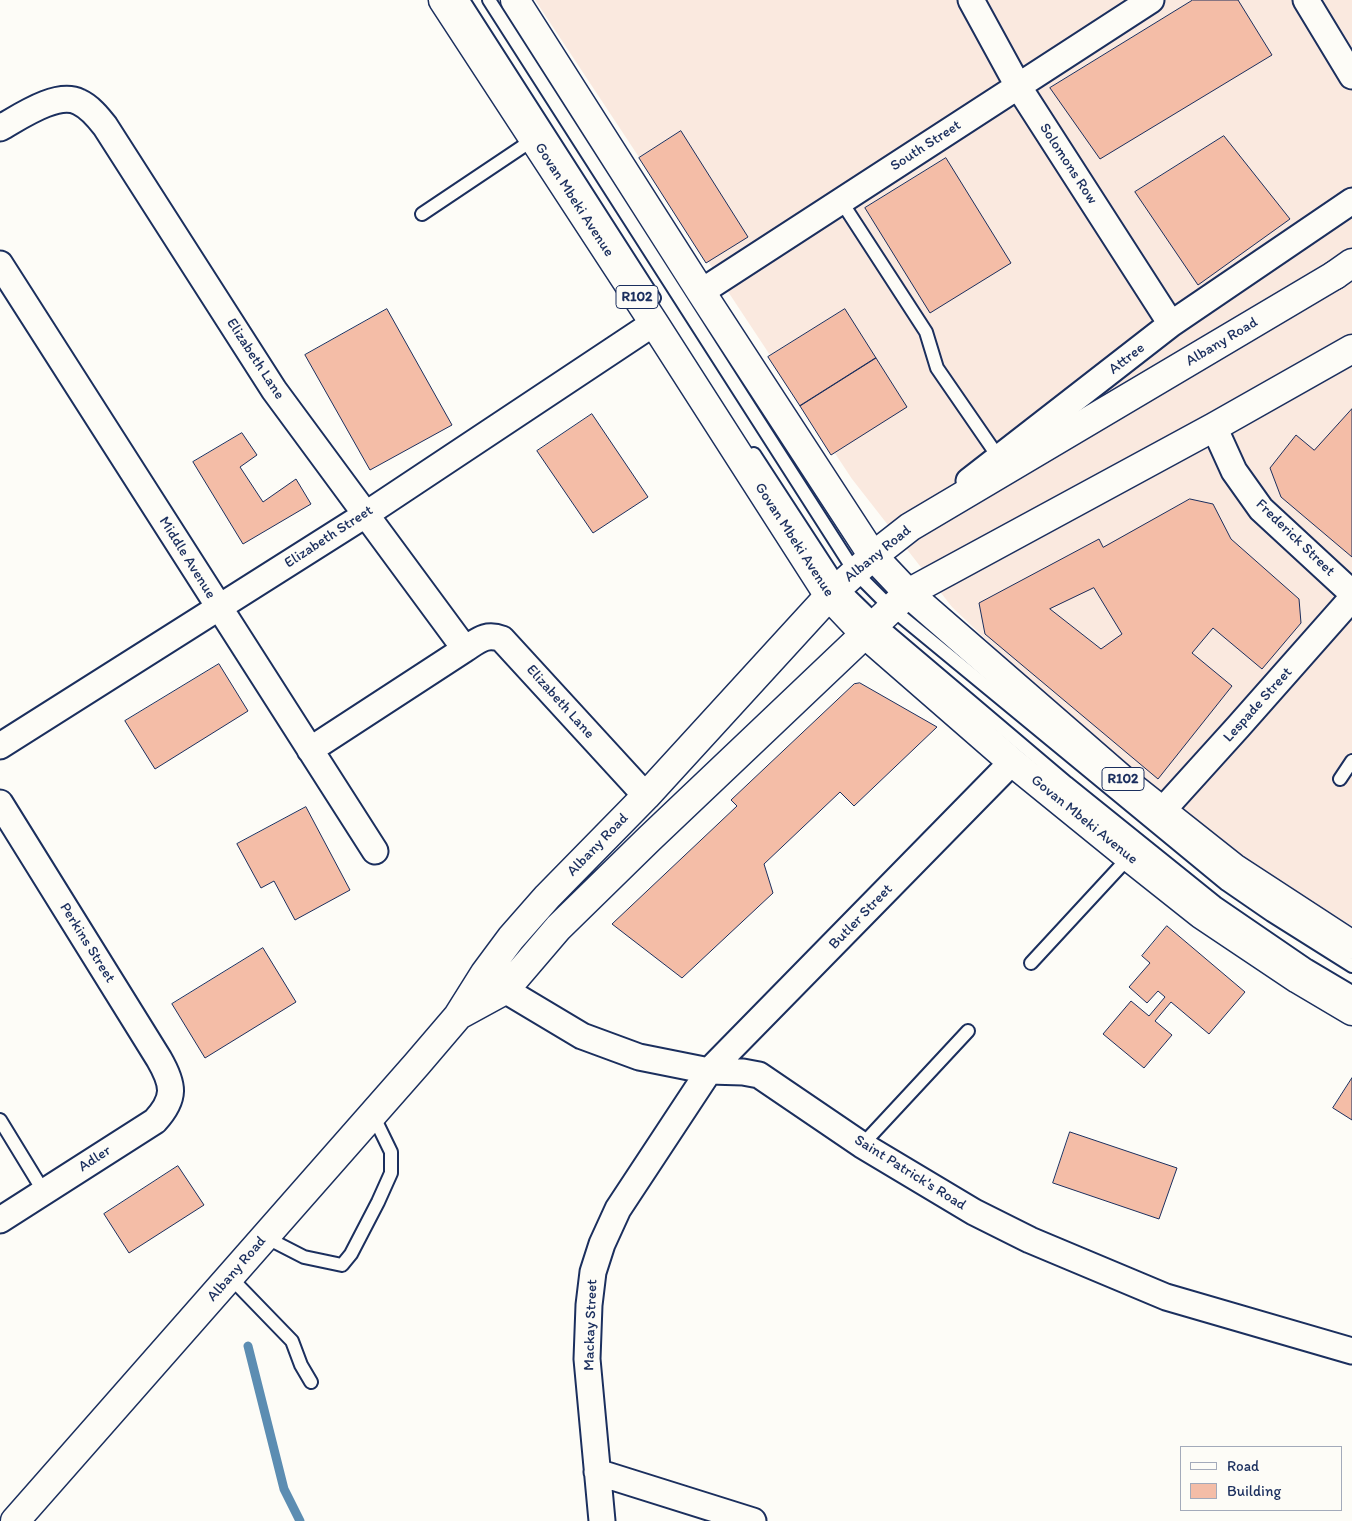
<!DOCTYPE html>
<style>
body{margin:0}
#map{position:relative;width:1352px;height:1521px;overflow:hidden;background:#fdfcf7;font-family:Itim,sans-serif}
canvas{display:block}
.legend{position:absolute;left:1180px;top:1446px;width:162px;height:65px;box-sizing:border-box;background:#fdfcf7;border:1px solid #a3aaba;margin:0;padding:6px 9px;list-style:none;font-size:15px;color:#1b2f5e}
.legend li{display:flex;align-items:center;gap:10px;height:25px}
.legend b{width:25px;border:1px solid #a3aaba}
</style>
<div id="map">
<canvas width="1352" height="1521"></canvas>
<ul class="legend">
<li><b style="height:6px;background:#fdfcf7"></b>Road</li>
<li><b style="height:14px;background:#f4bda7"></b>Building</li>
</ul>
</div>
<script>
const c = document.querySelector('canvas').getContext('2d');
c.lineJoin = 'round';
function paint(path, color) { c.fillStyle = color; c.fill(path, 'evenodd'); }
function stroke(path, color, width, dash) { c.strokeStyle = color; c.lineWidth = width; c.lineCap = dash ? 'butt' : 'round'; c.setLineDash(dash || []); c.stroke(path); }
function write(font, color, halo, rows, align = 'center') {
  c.font = font + ' Itim,sans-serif'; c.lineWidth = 4; c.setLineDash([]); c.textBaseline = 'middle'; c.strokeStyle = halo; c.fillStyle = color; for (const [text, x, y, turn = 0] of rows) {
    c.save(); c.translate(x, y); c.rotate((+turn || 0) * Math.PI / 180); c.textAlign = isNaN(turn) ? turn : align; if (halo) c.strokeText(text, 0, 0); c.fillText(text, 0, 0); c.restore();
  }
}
paint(new Path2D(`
 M535 0H1352V926L1204 836 1154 800 952 607 852 479Z`), '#fae9df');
stroke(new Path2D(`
 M248 1346 284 1489 300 1521`), '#5c8db2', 9);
const building = new Path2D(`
 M1193 0H1238L1272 55 1100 159 1050 88Z
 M681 131 748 237 706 263 639 158Z
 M1224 136 1290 219 1198 285 1135 192Z
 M946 158 1011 263 930 313 865 208Z
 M387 309 452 425 370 470 305 355Z
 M845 309 876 358 800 406 768 357Z
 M876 358 907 407 831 455 800 406Z
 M1352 409V557L1281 497 1270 468 1296 435 1314 450Z
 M592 414 648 497 593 533 537 451Z
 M242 433 257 455 240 467 263 502 296 479 311 504 243 544 193 462Z
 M1190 499 1213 504 1231 539 1299 599 1301 623 1262 669 1213 628 1192 653 1232 686 1158 779 985 634 979 603 1099 539 1103 547ZM1094 588 1122 634 1101 649 1050 609Z
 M219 664 248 711 155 769 125 721Z
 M860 683 937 727 854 806 840 792 764 864 773 893 682 978 612 924 737 806 731 800 854 684Z
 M306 807 350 890 295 920 274 881 261 888 237 844Z
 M1167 926 1245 992 1209 1034 1171 1002 1155 1021 1172 1035 1144 1068 1103 1034 1131 1001 1149 1016 1165 997 1158 991 1147 1003 1129 987 1150 963 1142 956Z
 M263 948 296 1002 205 1058 172 1004Z
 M1352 1078V1120L1333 1108Z
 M1070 1132 1177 1168 1159 1219 1053 1183Z
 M178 1166 204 1205 129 1253 104 1214Z`);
paint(building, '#f4bda7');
stroke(building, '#1b2f5e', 1);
const lane = new Path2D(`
 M463 0 654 298
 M489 0 855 572 891 608 1226 884 1271 915 1352 966
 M841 201 926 332 937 368 999 458
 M422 214 534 139
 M754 454 840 586 877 622 1067 783 1216 903 1308 966 1352 992
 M1340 779 1352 761
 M1031 963 1129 857
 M0 1120 44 1192
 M862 1145 968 1031
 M265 1237 304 1257 342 1265 351 1254 378 1202 391 1173V1152L373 1115
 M230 1277 292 1341 301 1365 311 1382`);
const street = new Path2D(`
 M971 0 1018 86 1171 324
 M1306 0 1352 76
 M0 128C20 117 57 91 79 102 90 107 98 117 105 126L274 390 465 649 310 750
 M0 264 375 851
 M701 292 1151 0
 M1214 427 1234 471 1261 509 1352 593
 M969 481 1171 324 1352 201
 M465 649C479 640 486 633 502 639L646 796
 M0 746 365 515 654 323
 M0 803 159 1059C174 1085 176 1098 155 1121L0 1220
 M1162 811 1238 727 1352 598
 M491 978 505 990 582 1036 639 1057 709 1071 743 1072 759 1075 862 1145 974 1212 1030 1240 1166 1297 1352 1351
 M597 1472 753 1521
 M602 1521 587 1359 589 1305 593 1272 602 1244 618 1209 709 1071 1012 762`);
const secondary = new Path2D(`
 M461 1014 505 990 558 928 649 839 908 593 1214 427 1352 349
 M15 1521 417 1064 458 1016 485 973 511 938 547 897 646 796 829 596 873 556 910 527 1335 275`);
const primary = new Path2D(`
 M443 0 654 323 829 596 865 634 1012 762 1129 857 1201 914 1298 979 1352 1011
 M515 0 701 292 873 556 908 593 1123 780 1234 868 1352 945`);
const highway = new Path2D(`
 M1335 275 1352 263`);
stroke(lane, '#1b2f5e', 16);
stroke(street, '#1b2f5e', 29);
stroke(secondary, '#1b2f5e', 31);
stroke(primary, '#1b2f5e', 31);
stroke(highway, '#1b2f5e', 31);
stroke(lane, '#fdfcf7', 12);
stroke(street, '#fdfcf7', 25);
stroke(secondary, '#fdfcf7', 28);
stroke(primary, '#fdfcf7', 28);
stroke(highway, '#fdfcf7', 28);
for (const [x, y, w] of [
 [637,297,42],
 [1123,779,42]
]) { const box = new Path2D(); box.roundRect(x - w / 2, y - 11.5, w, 23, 4); c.fillStyle = '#fdfcf7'; c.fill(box); stroke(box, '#1b2f5e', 1); }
write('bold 14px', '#1b2f5e', null, [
 ["R102",637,297],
 ["R102",1123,779]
]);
write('15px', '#1b2f5e', '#fdfcf7', [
 ["South Street",926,146,-33],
 ["Solomons Row",1068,164,57],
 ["Govan Mbeki Avenue",574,200,57],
 ["Albany Road",1222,342,-31],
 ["Elizabeth Lane",255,359,57],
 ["Attree",1127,359,-38],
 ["Elizabeth Street",329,537,-33],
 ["Frederick Street",1295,538,44],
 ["Govan Mbeki Avenue",794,540,57],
 ["Albany Road",878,554,-39],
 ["Middle Avenue",187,558,58],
 ["Elizabeth Lane",560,702,48],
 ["Lespade Street",1258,705,-48],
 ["Govan Mbeki Avenue",1084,820,39],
 ["Albany Road",598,845,-46],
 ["Butler Street",861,917,-46],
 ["Perkins Street",87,943,58],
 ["Adler",95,1159,-33],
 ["Saint Patrick's Road",910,1173,32],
 ["Albany Road",237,1269,-49],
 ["Mackay Street",591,1325,-88]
]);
</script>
